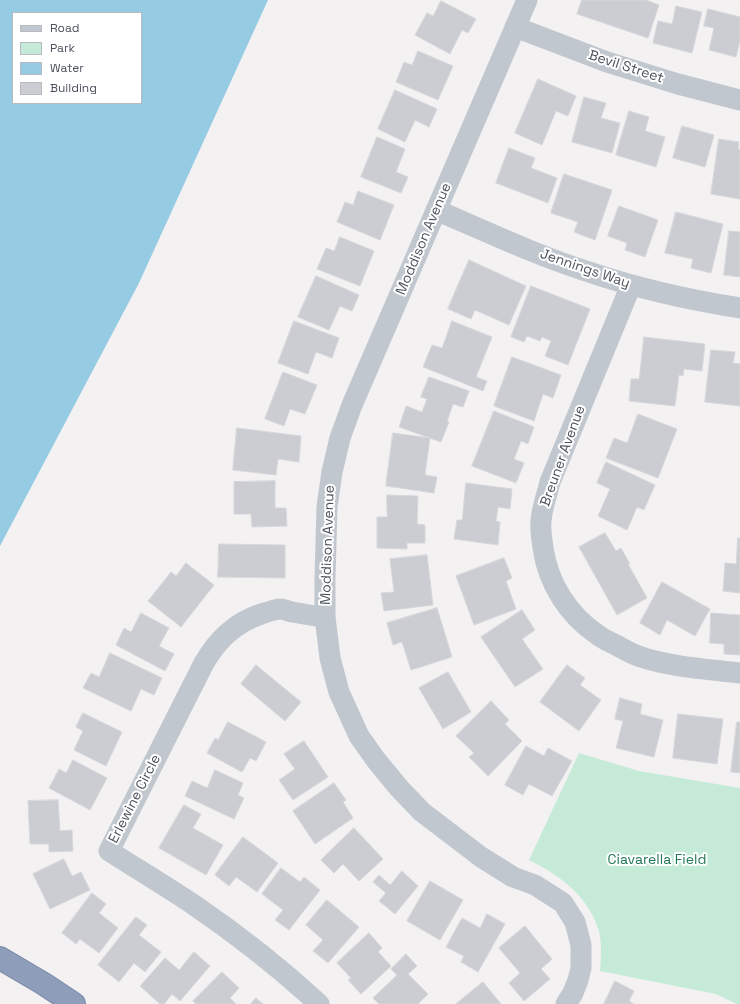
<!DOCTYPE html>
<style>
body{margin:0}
#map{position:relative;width:740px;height:1004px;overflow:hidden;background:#f3f1f1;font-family:"Space Grotesk",sans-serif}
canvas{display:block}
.legend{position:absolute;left:12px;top:12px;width:130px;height:92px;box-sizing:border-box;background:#fff;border:1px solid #b7babe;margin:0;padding:5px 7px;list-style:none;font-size:12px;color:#4b525c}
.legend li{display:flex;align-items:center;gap:8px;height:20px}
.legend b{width:20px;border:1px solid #b7babe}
</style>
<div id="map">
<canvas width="740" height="1004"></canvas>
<ul class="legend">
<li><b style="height:5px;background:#c1c7ce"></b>Road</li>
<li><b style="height:11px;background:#c5ebd8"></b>Park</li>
<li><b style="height:11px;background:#96cbe4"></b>Water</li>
<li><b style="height:11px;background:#cbcdd3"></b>Building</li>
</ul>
</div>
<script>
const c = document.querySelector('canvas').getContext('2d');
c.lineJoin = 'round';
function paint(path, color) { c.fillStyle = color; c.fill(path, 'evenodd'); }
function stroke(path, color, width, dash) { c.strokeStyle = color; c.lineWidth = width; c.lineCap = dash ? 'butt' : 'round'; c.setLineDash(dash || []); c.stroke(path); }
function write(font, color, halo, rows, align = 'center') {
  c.font = font + ' "Space Grotesk",sans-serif'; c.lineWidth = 4; c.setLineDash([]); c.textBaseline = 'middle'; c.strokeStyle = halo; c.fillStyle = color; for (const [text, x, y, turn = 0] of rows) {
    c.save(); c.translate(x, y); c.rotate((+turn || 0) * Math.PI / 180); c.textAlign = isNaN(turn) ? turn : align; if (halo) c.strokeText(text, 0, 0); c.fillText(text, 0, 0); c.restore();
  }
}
paint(new Path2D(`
 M579 753 639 771 740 788V1004H737L716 994 600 971C601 959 602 944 599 931 589 897 560 875 529 860Z`), '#c5ebd8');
paint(new Path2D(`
 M0 0H268L139 283 0 546ZM13 13H141V103H13Z`), '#96cbe4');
const building = new Path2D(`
 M582 0H646L659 5 648 38 577 14Z
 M441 1 476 19 468 33 462 30 450 54 415 35 427 13 433 16Z
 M676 6 702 12 692 53 653 43 658 21 672 24Z
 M708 9 740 17V40L736 57 709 50 714 28 704 26Z
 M418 51 453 66 438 100 396 82 404 62 412 65Z
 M538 79 576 96 568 116 556 111 542 145 515 133Z
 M395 90 437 109 429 127 415 120 405 142 378 129Z
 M584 97 606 103 601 118 620 123 612 153 572 142Z
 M629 111 649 117 645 131 665 137 656 167 616 155Z
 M682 126 714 135 705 167 673 158Z
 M377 137 405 149 396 172 408 177 401 193 361 177Z
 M719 139 739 142 738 149H740V199L711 194Z
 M509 148 535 158 531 168 557 178 548 203 496 183Z
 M564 174 612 190 595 240 574 232 578 222 551 213Z
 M358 191 394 205 380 240 337 222 345 202 353 205Z
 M619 206 658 220 645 257 625 250 627 243 608 236Z
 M676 212 723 224 711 273 691 268 693 259 665 253Z
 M729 231 740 232V277L724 275Z
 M340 237 374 251 360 286 317 269 326 248 334 251Z
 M469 260 526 286 509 325 475 310 471 319 448 309Z
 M316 276 359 295 352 311 340 306 329 330 298 317Z
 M531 286 590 309 568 365 545 356 551 341 542 337 540 341 527 336 524 342 511 337Z
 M294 321 339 338 332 358 316 352 308 374 278 363Z
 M452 321 492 337 476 377 487 381 483 391 423 367 432 345 442 348Z
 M644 337 705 344 702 371 684 369 683 376 679 375 675 406 629 401 631 379H639Z
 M711 350 735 352 733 363 740 364V406L705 402Z
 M512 357 561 375 553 398 543 394 534 421 494 406Z
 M283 372 317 385 305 414 290 409 284 426 265 419Z
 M429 377 469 391 463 407 453 404 447 422H449L441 442 399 427 406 406 422 412 427 399 421 397Z
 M494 411 534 427 528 444 521 441 514 459 524 463 516 483 472 466Z
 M638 414 677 429 658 478 606 458 614 438 627 443Z
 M237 428 301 436 299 462 278 459 276 475 233 470Z
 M393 433 430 438 425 475 437 477 434 493 386 486Z
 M606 462 655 485 644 510 637 507 627 530 598 516 610 489 597 483Z
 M275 481V508H286L287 526 252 527 251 514H234V482Z
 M466 483 512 489 510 509 498 507 496 521 500 522 498 545 454 539 457 520H462Z
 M387 495 418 496 417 524 425 525V543H407V549L377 548V517H387Z
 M605 533 616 551 621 548 630 564H628L647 598 617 615 579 547Z
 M738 538H740V593L723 591 725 563 736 564Z
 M219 544 285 545V578L218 577Z
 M427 555 433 605 384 611 381 593 394 592 390 559Z
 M504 558 512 578 506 581 516 609 474 625 456 576Z
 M186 563 214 585 181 627 148 601 171 572 176 576Z
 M662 582 710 609 695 636 667 620 660 635 640 623Z
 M437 608 452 657 411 670 402 642 393 645 387 623Z
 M522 610 535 630 522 639 543 669 515 687 481 637Z
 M141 613 169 628 159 646 174 654 165 671 116 645 124 628 131 632Z
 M711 613 740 615V655L724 654V644L710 643Z
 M110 653 162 678 154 695 141 689 131 711 83 688 91 673 99 677Z
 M256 665 301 702 285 721 241 684Z
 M567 665 585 678 580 685 601 700 579 731 540 702Z
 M448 672 471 712 443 729 419 688Z
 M620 698 642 704 640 714 663 720 654 757 616 748 623 721 615 719Z
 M491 701 509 720 505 724 522 741 488 776 469 757 474 753 456 736Z
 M83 713 122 732 106 766 74 750 83 731 76 727Z
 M678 714 723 719 717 764 673 758Z
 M228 722 266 742 256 761 250 758 242 772 207 753 215 738 218 740Z
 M737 722H740V773L731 772Z
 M304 741 328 777 293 800 279 780 295 769 284 754Z
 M526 746 544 756 548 748 572 761 552 796 529 784 523 795 505 785Z
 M73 760 107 778 90 810 49 788 59 769 66 773Z
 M215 770 243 783 238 795 244 798 234 819 185 796 192 781 207 788Z
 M334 783 346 800 343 802 353 818 315 844 293 811Z
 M58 800 60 831 72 830 73 851 49 852V844H30L28 801Z
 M184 805 201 814 193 828 223 845 206 875 159 848Z
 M354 828 383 859 359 881 343 864 334 873 321 860Z
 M243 837 278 863 257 892 236 877 229 886 215 875Z
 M64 859 72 876 81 872 90 890 50 909 33 874Z
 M281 868 300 882 304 877 320 890 289 930 275 920 283 910 262 894Z
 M402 871 418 886 395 914 379 901 386 893 373 882 379 875 390 885Z
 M430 881 463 900 440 940 407 921Z
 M92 893 106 904 99 913 118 928 99 953 80 939 76 944 62 933Z
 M327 900 359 927 328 963 313 951 323 940 306 925Z
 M487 914 505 924 478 972 461 962 464 956 446 947 462 918 480 928Z
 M136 917 147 925 139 935 161 952 145 972 134 963 119 982 98 965Z
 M525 926 552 959 541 969 550 979 524 1001 509 983 520 973 499 948Z
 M369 933 382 948 378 952 391 966 361 994 348 980 351 978 337 963Z
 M194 952 210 966 180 1001 172 994 164 1004H160L140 986 165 958 179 970Z
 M406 954 417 966 408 974 428 994 418 1004H379L373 998 397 975 391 969Z
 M222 972 239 988 230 998 236 1004H196L193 1001Z
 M615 981 634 991 629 1001 634 1004H604Z
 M483 982 501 1004H456Z
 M256 998 263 1004H251Z`);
paint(building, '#cbcdd3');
stroke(building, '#d6d7db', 1);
const motorway = new Path2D(`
 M0 958 44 984 74 1004`);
stroke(motorway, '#7989a6', 24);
stroke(new Path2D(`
 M527 0 352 405 340 438 332 472 327 507 325 578V617L330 658 339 692 359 736 376 760 399 788 422 812 481 857 513 877 535 885 563 903 575 922 581 945V968L578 980 573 993 566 1004
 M515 27 607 62 678 84 740 100
 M436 210C487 232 538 256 592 273 640 289 690 300 740 308
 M631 285 550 482C547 495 542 507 541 521 540 530 542 539 543 548 548 583 568 615 598 635 603 639 608 641 614 644 622 648 630 653 638 656 670 667 707 669 740 673
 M319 1004C280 968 238 935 194 905 166 886 137 869 109 851L204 663C218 639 235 623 261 614 267 612 274 610 279 609 283 609 288 611 292 612 303 614 314 616 325 617`), '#c1c7ce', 21);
stroke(motorway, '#8e9eba', 22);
write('14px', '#4b525c', '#fff', [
 ["Bevil Street",626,67,18],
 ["Moddison Avenue",424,239,-67],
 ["Jennings Way",585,269,19],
 ["Breuner Avenue",563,456,-70],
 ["Moddison Avenue",328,545,-88],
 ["Erlewine Circle",135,799,-63]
]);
write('14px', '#227756', '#fff', [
 ["Ciavarella Field",657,860]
]);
</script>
